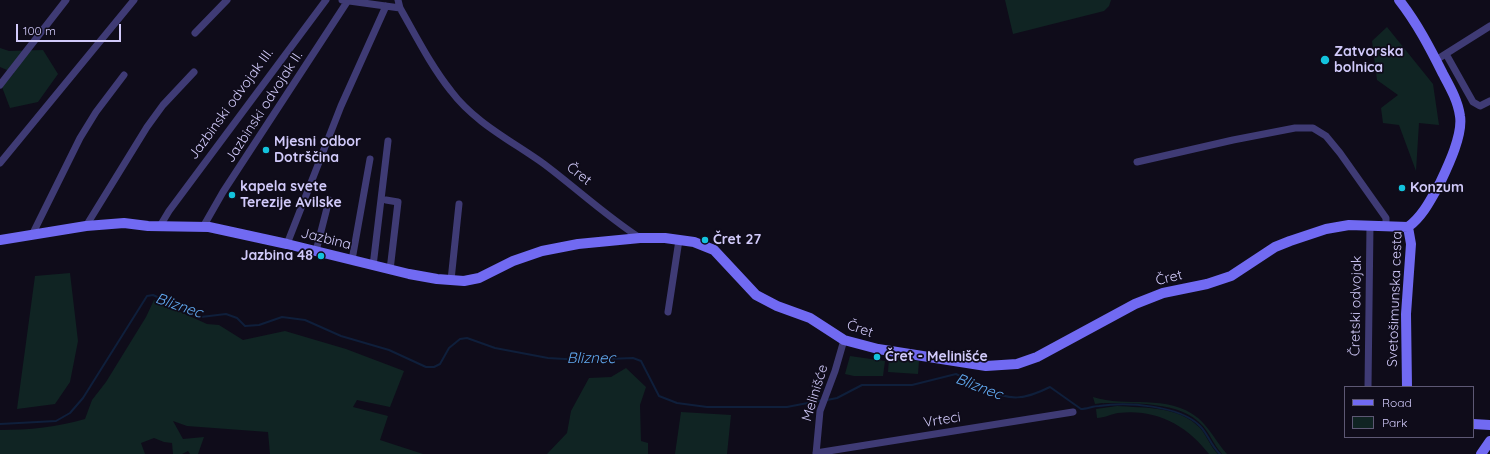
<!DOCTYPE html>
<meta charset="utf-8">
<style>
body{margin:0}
#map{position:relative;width:1490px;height:454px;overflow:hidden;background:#0f0c1a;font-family:Quicksand,sans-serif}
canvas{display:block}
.legend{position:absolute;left:1344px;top:386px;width:130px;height:52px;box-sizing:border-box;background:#0f0c1a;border:1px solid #5d5874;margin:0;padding:5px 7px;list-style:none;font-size:12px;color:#d1cafa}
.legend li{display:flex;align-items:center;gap:8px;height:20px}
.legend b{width:20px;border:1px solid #5d5874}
.scale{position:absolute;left:16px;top:24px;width:105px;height:18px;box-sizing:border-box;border:2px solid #d1cafa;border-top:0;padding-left:5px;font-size:12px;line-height:14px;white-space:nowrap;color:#d1cafa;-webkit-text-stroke:3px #0f0c1a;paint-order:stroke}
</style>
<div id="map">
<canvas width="1490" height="454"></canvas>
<ul class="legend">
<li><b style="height:5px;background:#716af2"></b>Road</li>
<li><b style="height:11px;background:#102423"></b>Park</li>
</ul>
<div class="scale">100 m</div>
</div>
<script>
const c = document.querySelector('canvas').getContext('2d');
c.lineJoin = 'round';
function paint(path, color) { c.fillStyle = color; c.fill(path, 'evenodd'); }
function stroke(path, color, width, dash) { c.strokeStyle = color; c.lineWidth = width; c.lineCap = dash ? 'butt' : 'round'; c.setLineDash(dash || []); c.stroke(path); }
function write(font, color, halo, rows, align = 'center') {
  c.font = font + ' Quicksand,sans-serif'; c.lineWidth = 3.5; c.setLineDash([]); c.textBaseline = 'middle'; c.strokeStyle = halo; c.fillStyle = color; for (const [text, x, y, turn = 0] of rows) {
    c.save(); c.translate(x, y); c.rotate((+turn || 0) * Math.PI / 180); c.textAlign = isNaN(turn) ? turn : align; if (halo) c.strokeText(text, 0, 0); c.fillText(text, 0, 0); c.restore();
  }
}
paint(new Path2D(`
 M1005 0H1111L1109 6 1104 11 1013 34Z
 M1387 27 1433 84 1439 125 1419 123 1416 171 1399 125 1383 123 1381 108 1398 95 1377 80 1372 41Z
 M0 48 9 51 43 50 58 74 38 102 10 108 2 87 14 73 0 67Z
 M70 273 78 341 70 382 55 404 17 409 35 276Z
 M154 300 207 324 219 325 243 340 285 331 346 349 404 371 390 407 357 400 353 407 388 416 380 440 423 454H270L268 432 187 426 173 421 183 439 204 437 198 454H190L188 451 182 454H173L172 443 164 442 154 438 141 443 145 454H0V430C29 430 58 427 85 419L92 400 106 382 146 317Z
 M850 356 885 361 883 376H854L845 374Z
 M889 359 919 361 918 374 888 372Z
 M626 368 646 387 640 405 641 441 648 443V454H547L567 433 571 411 589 378 611 377Z
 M1093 397C1127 408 1167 393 1198 418 1209 427 1217 443 1227 454H1222C1214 445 1210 434 1203 426 1180 400 1133 404 1102 403L1095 404Z
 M1117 406C1145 408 1179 406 1200 428 1207 436 1210 446 1218 454H1209C1187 425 1155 408 1118 413 1111 414 1104 418 1097 418L1096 409Z
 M681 412 731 415 727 454H675Z`), '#102423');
stroke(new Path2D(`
 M827 400 837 398 862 385H912L956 374C966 378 974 384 984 389 1011 401 1024 400 1050 387L1081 409C1087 409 1093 406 1099 406 1127 402 1179 405 1200 426 1208 434 1211 446 1220 454
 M0 424 56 421 70 413 83 398 147 296 153 295 201 317 226 314 237 318 245 326 259 325 282 317 305 320 341 336 389 350 426 367H434L440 364 449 348 460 339 467 338 495 348 548 358 582 360 633 358 641 361 659 396 677 403 707 407H787L823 400`), '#0f1f3b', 2);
stroke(new Path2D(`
 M342 0 400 8
 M398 0 400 8C416 36 431 66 451 91 475 123 512 141 544 164 576 188 606 216 640 238
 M195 33 227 0
 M1446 54 1473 102 1480 106 1490 101
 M1436 60 1490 26
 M0 85 66 0
 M1137 162 1233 140 1295 128H1313L1326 136 1340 153 1386 218V226
 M0 163 134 0
 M386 200 398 202 390 270
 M86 226 147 127 163 105 194 72
 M160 226 169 211 326 0
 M203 227 223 192 347 2
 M32 235 80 138 96 112 124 75
 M287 244 341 106 386 6
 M316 251 329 200
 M352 260 370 159
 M373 266 388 141
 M451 280 459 204
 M668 312 679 240
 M1368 387 1370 225
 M816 453 1073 412
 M816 454 820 411 835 371 844 340`), '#3f3b75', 7);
stroke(new Path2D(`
 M1399 0C1417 23 1430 48 1443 74 1450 87 1458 101 1460 116 1463 135 1448 166 1440 183 1431 199 1423 216 1408 227
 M0 240 86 226 124 223 148 226 209 227 287 244 409 274 437 279 464 281 479 278 513 261 542 251 578 244 640 238H665L694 242 714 250 756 295 777 306 810 318 844 340 878 349 986 366 1017 364 1037 357 1135 304 1163 293 1207 284 1231 276 1275 247 1290 241 1326 229 1349 225 1408 227
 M1407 387 1406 314 1411 244 1408 227
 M1473 424 1490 425
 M1481 454 1490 441`), '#716af2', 10);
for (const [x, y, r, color] of [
 [1325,60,5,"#13c3dd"],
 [266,150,4,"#13c3dd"],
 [1402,188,4,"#13c3dd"],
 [232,195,4,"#13c3dd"],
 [705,240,4,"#13c3dd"],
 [321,256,4,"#13c3dd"],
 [877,357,4,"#13c3dd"]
]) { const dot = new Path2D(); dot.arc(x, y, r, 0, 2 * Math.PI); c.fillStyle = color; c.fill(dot); stroke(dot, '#0f0c1a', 1.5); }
write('bold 14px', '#d1cafa', '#0f0c1a', [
 ["Zatvorska",1334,52],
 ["bolnica",1334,68],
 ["Mjesni odbor",274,142],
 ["Dotrščina",274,158],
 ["kapela svete",240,187],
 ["Terezije Avilske",240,203],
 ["Konzum",1410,188],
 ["Čret 27",713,240],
 ["Jazbina 48",313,256,"right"],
 ["Čret - Melinišće",885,357]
], 'left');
write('14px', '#d1cafa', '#0f0c1a', [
 ["Jazbinski odvojak III.",231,104,-54],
 ["Jazbinski odvojak II.",264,107,-57],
 ["Čret",579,174,38],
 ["Jazbina",326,239,14],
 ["Čret",1169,278,-14],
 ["Svetošimunska cesta",1395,299,-88],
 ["Čretski odvojak",1356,306,-89],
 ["Čret",860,329,19],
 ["Melinišće",815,393,-73],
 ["Vrteci",942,420,-9]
]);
write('italic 15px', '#61aaf1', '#0f0c1a', [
 ["Bliznec",179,306,19],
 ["Bliznec",591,358],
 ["Bliznec",979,387,21]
]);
</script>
